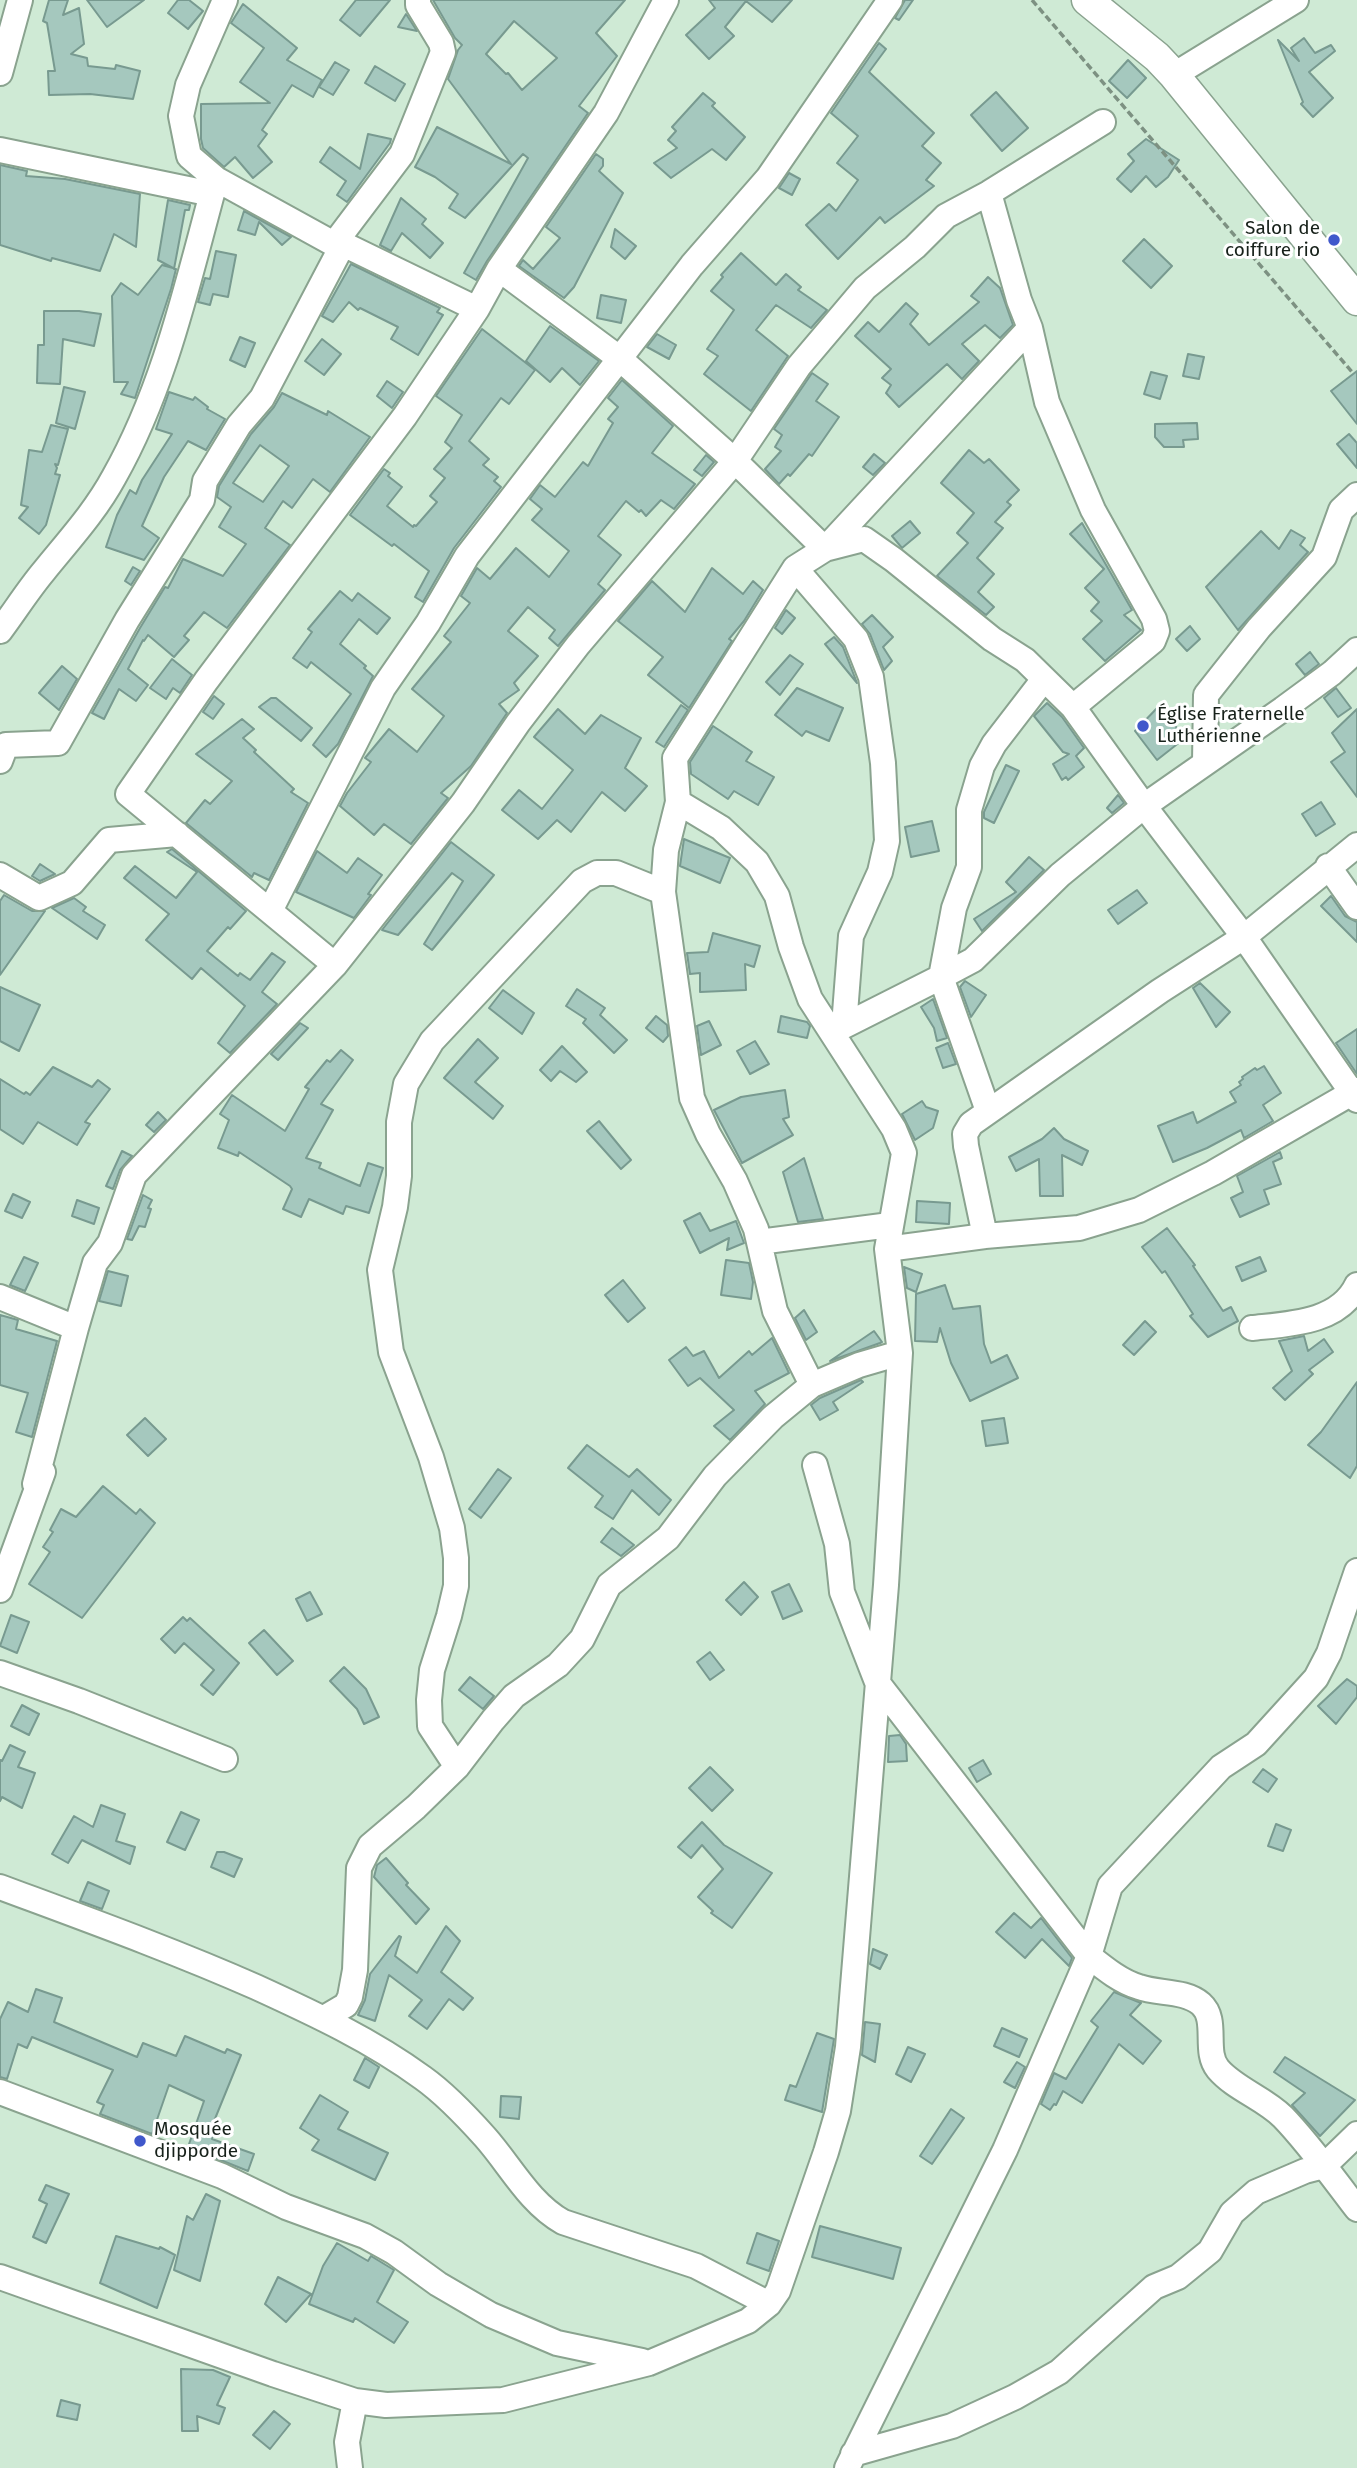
<!DOCTYPE html>
<meta charset="utf-8">
<style>
body{margin:0}
canvas{display:block;background:#cfead5}
</style>
<canvas width="1357" height="2468"></canvas>
<script>
const c = document.querySelector('canvas').getContext('2d');
c.lineJoin = 'round';
function paint(path, color) { c.fillStyle = color; c.fill(path, 'evenodd'); }
function stroke(path, color, width, dash) { c.strokeStyle = color; c.lineWidth = width; c.lineCap = dash ? 'butt' : 'round'; c.setLineDash(dash || []); c.stroke(path); }
function write(font, color, halo, rows, align = 'center') {
  c.font = font + ' "Fira Sans",sans-serif'; c.lineWidth = 6; c.setLineDash([]); c.textBaseline = 'middle'; c.strokeStyle = halo; c.fillStyle = color; for (const [text, x, y, turn = 0] of rows) {
    c.save(); c.translate(x, y); c.rotate((+turn || 0) * Math.PI / 180); c.textAlign = isNaN(turn) ? turn : align; if (halo) c.strokeText(text, 0, 0); c.fillText(text, 0, 0); c.restore();
  }
}
const building = new Path2D(`
 M49 0H68L63 15 79 8 84 44 71 54 87 58 88 66 115 69 116 65 140 71 133 99 90 94 49 95 48 71H55L47 23 43 21Z
 M87 0H144L107 27Z
 M178 0H189L203 11 188 29 168 13Z
 M356 0H390L360 36 340 20Z
 M433 0H625L596 33 617 56 579 106 588 113 487 261 476 280 464 273 528 158 523 154 465 218 449 208 458 194 435 177 415 167 437 127 511 164 448 79 458 50 462 45 455 38ZM514 21 557 58 522 90 508 73 506 74 486 54Z
 M709 0H792L772 22 746 1 725 27 734 36 709 59 686 35 715 8Z
 M905 0H913L899 20 895 18Z
 M243 4 297 48 287 60 322 80 313 97 292 85 262 130 267 134 258 146 272 162 253 178 235 157 224 167 203 148 201 139V104L270 103 240 82 264 48 231 23Z
 M406 14 417 31 398 27Z
 M1304 38 1315 53 1331 45 1335 51 1309 72 1333 98 1313 117 1301 104 1303 102 1278 40 1299 61 1291 48Z
 M879 43 886 49 869 72 934 133 922 146 941 163 926 180 934 186 885 223 880 217 838 259 806 225 829 204 836 211 858 180 837 163 858 136 831 113Z
 M1128 60 1146 78 1127 98 1109 81Z
 M335 62 349 70 333 95 319 87Z
 M375 66 405 84 395 101 365 83Z
 M996 92 1028 128 1002 151 971 115Z
 M703 93 715 103 712 106 745 137 726 160 712 149 671 178 654 163 677 148 668 140 676 131 672 127Z
 M368 134 391 139 390 143 347 202 337 195 346 181 320 162 330 147 360 169Z
 M1146 139 1179 160 1168 177 1156 187 1146 176 1131 192 1117 179 1134 161 1128 154Z
 M596 154 603 159V166L599 171 623 193 574 287 564 298 519 266 523 260 533 269 560 238 546 227Z
 M0 165 27 171 26 176 65 179 140 194 136 247 114 234 100 271 52 258 51 261 0 245Z
 M789 173 800 179 792 195 779 188Z
 M401 198 426 219 422 224 443 243 430 258 402 233 391 251 380 245Z
 M168 200 190 205 189 210H185L174 269H176L171 289 135 398 121 394 128 382H114L112 296 121 283 138 295 162 265 173 268 158 260Z
 M244 211 291 237 282 245 259 222 255 235 238 230Z
 M615 229 636 246 625 259 611 247Z
 M1144 239 1172 266 1151 288 1123 261Z
 M216 251 236 255 228 297 213 294 210 305 198 302 205 278 210 279Z
 M741 253 776 285 786 274 801 287 798 290 827 310 811 328 776 305 756 330 788 356 751 411 704 374 718 356 707 349 734 310 711 291 723 277 721 275Z
 M351 264 440 308 437 312 443 315 418 355 391 339 398 327 360 308 358 310 349 302 333 322 322 316Z
 M988 277 1000 288 1013 325 1000 338 985 325 962 344 979 361 962 379 947 364 899 407 886 393 891 385 882 378 891 369 855 336 868 322 879 332 906 303 918 314 910 324 929 345 979 302 971 296Z
 M601 295 626 300 621 323 597 318Z
 M44 311H79L101 314 94 346 63 339 60 384 37 383 38 345H44Z
 M550 326 599 361 580 385 562 368 550 382 526 361Z
 M482 329 535 370 509 404 501 398 469 441 489 459 483 465 498 477 494 481 501 487 454 548 423 602 415 597 429 571 394 544 392 546 350 515 384 469 390 473 388 476 402 487 387 506 413 527 414 525 416 526 437 502 430 496 445 478 434 469 452 448 445 442 462 415 436 396Z
 M657 334 676 345 669 359 647 347Z
 M240 337 255 343 245 367 230 360Z
 M322 339 341 354 324 375 305 361Z
 M1188 354 1204 357 1199 379 1183 376Z
 M1357 371V424L1331 391Z
 M1151 372 1167 376 1160 399 1144 394Z
 M812 373 828 384 816 401 839 417 812 456 809 454 790 476 788 474 779 484 765 469 781 451 775 447 782 435 774 429Z
 M622 380 673 426 652 453 695 484 674 509 661 500 646 516 641 510 639 512 626 501 598 536 621 555 598 584 605 590 558 646 549 638 555 630 528 607 508 631 538 656 514 683 519 690 499 704 507 713 471 766 441 793 448 798 411 844 384 824 374 835 340 806 347 793 371 762 365 758 389 729 417 752 444 716 412 689 451 642 444 636 470 603 461 596 477 568 490 579 516 548 549 577 569 551 532 520 542 509 530 499 540 485 555 497 583 462 588 466 613 423 608 419 618 407 608 398Z
 M387 381 403 392 392 408 377 396Z
 M64 387 85 392 75 429 56 423Z
 M169 392 193 400 195 397 208 407 207 409 225 419 206 450 188 441 164 477 142 526 159 538 144 560 106 547 117 515 130 490 136 494 142 480 172 434 156 429Z
 M282 393 327 415 328 411 370 437 330 492 313 479 292 508 283 501 265 528 290 545 227 628 204 612 184 636 189 640 174 657 148 635 144 641 143 640 128 669 148 685 136 701 119 689 104 719 92 713 140 628 165 587 168 588 183 559 223 576 246 544 219 527 231 507 217 497 219 486 251 434 274 407ZM260 445 289 466 263 502 233 483Z
 M1197 423 1198 439 1183 440 1184 447H1164L1155 437V424Z
 M51 425 68 429 58 465 55 464 57 468 55 474 60 475 46 525 39 534 19 518 28 507 21 505 29 450 42 452Z
 M1349 434 1357 443V468L1337 444Z
 M969 450 984 463 989 459 1019 490 1007 502 1011 505 995 522 1003 528 977 558 994 574 978 592 994 607 986 615 937 576 968 543 957 533 974 513 941 483Z
 M874 454 885 463 873 475 863 467Z
 M706 455 714 462 702 476 694 470Z
 M910 521 920 533 902 548 892 536Z
 M1082 523 1132 610 1124 615 1141 630 1105 661 1083 639 1102 621 1091 611 1099 602 1085 588 1104 569 1070 534Z
 M1291 530 1305 538 1300 545 1308 552 1238 630 1206 587 1261 531 1279 549Z
 M133 567 140 571 131 585 125 581Z
 M712 568 743 594 753 581 763 590 744 621 729 639 732 641 689 708 648 675 663 657 618 621 652 581 685 612Z
 M340 591 352 601 358 593 390 618 377 634 359 619 340 644 366 666 364 668 373 676 338 744 326 757 313 745 351 694 311 662 307 668 293 658 312 632 308 629Z
 M786 610 795 618 782 634 775 628Z
 M872 615 893 637 883 647 892 661 884 670 870 634 862 624Z
 M1190 626 1200 639 1187 651 1176 639Z
 M834 637 843 647 857 683 825 644Z
 M1310 652 1319 664 1305 675 1296 664Z
 M790 655 803 664 780 695 766 682Z
 M172 659 192 675 180 693 173 688 166 699 150 688Z
 M62 666 77 679 59 710 39 693Z
 M797 688 843 708 829 741 806 731 802 736 775 715Z
 M1336 688 1351 708 1338 717 1324 698Z
 M214 696 224 704 213 719 203 712Z
 M271 698H276L312 728 301 741 259 707Z
 M1047 703 1062 717 1084 748 1076 756 1084 767 1068 780 1066 777 1062 780 1053 764 1069 754 1063 752 1034 716Z
 M681 705 688 710 664 747 656 742Z
 M1159 706 1185 738 1157 760 1135 731Z
 M558 709 585 734 601 715 641 738 625 768 647 786 625 811 602 792 571 832 557 820 538 839 502 810 519 790 542 809 573 770 534 737Z
 M1357 709V797L1331 762 1345 752 1332 733Z
 M242 719 254 729 243 738 256 750 254 752 294 789 291 792 308 803 269 880 254 873 252 877 186 823 205 800 210 804 232 781 196 754Z
 M713 726 752 752 746 761 774 777 758 805 734 791 728 799 691 774 690 762Z
 M1006 765 1019 771 994 823 984 818V812Z
 M1118 795 1124 803 1112 813 1107 808Z
 M1321 802 1335 824 1316 836 1302 814Z
 M932 821 939 851 911 857 905 827Z
 M684 839 730 858 720 883 680 866Z
 M451 842 494 875 432 950 424 944 463 881 452 873 398 935 382 930Z
 M172 849 246 911 230 929 228 927 207 951 238 976 240 973 250 980 272 953 285 962 262 992 277 1004 230 1053 218 1043 245 1006 201 968 192 979 146 940 169 914 124 878 135 866 176 898 197 872 167 852Z
 M317 851 347 873 358 858 382 875 368 894 371 895 354 918 296 892Z
 M1029 857 1044 870 982 931 974 919 1016 892 1006 882Z
 M40 864 55 874 40 881 32 876Z
 M1137 890 1147 903 1118 924 1108 910Z
 M4 895 32 911H45L0 975V901Z
 M1331 896 1345 916 1357 922V942L1321 906Z
 M74 898 86 907 83 911 105 925 97 939 52 908Z
 M713 933 760 946 754 967 745 964 746 990 700 992V973L690 974 687 953 708 952Z
 M965 981 986 995 971 1017 960 987Z
 M1200 983 1230 1012 1216 1027 1193 988Z
 M0 987 40 1005 19 1051 0 1041Z
 M577 989 605 1008 600 1015 627 1040 614 1053 583 1023 586 1019 566 1006Z
 M503 990 534 1013 522 1034 489 1008Z
 M933 999 947 1038 937 1041 934 1028 921 1007Z
 M656 1016 667 1025 668 1036 663 1042 646 1028Z
 M781 1016 807 1022 810 1026 807 1038 778 1032Z
 M709 1021 721 1045 701 1055 697 1026Z
 M300 1023 308 1028 278 1060 271 1054Z
 M1357 1029V1074L1336 1043Z
 M478 1039 498 1058 475 1082 503 1106 493 1119 444 1078Z
 M755 1041 769 1064 750 1074 737 1051Z
 M948 1043 956 1064 943 1068 936 1048Z
 M562 1046 587 1072 576 1082 560 1071 551 1081 540 1070Z
 M341 1050 353 1060 321 1104 333 1110 306 1158 321 1163 319 1168 360 1186 368 1163 383 1168 369 1213 346 1206 343 1214 309 1199 301 1217 283 1209 292 1189 290 1186 239 1152 238 1156 218 1148 229 1120 220 1114 232 1095 285 1131 309 1089 305 1087 327 1060 330 1062Z
 M1264 1066 1281 1093 1263 1105 1273 1121 1244 1138 1241 1130 1207 1148 1173 1162 1158 1126 1193 1112 1197 1123 1236 1102 1230 1092 1241 1085 1239 1082 1243 1079 1242 1077 1255 1068 1257 1070Z
 M53 1067 92 1087 98 1080 110 1089 85 1122 90 1124 77 1145 38 1122 23 1144 0 1129V1079L24 1094 26 1092 30 1095Z
 M785 1090 789 1117 783 1119 793 1135 742 1163 714 1110 741 1097Z
 M922 1101 926 1107 938 1111 933 1128 915 1140 902 1114Z
 M158 1112 166 1120 154 1132 146 1125Z
 M599 1121 631 1160 621 1169 587 1131Z
 M1054 1128 1064 1139 1088 1151 1082 1165 1062 1155 1063 1196H1040L1039 1159 1016 1171 1009 1157 1042 1139Z
 M122 1151 132 1156 120 1170 113 1189 106 1186Z
 M1280 1152 1282 1158 1273 1162 1281 1184 1264 1190 1269 1204 1240 1217 1231 1198 1243 1192 1237 1176Z
 M804 1158 823 1219 798 1222 783 1172Z
 M13 1194 30 1202 22 1218 5 1211Z
 M143 1195 152 1200 148 1208 151 1209 145 1227 139 1226 132 1240 127 1239Z
 M77 1200 99 1208 94 1224 72 1216Z
 M917 1201 950 1203 949 1224 916 1222Z
 M700 1213 710 1231 736 1221 744 1243 727 1250 729 1238 700 1253 684 1221Z
 M1167 1228 1195 1265 1193 1266 1223 1311 1231 1307 1238 1321 1208 1337 1190 1316 1193 1314 1165 1271 1162 1273 1142 1247Z
 M24 1257 38 1263 25 1291 10 1285Z
 M1260 1257 1266 1271 1242 1281 1236 1267Z
 M726 1260 749 1263 753 1282 751 1299 721 1295Z
 M904 1267 922 1274 916 1292 907 1288Z
 M108 1271 128 1276 121 1306 99 1301Z
 M623 1280 645 1308 628 1322 605 1295Z
 M945 1285 953 1309 980 1306 984 1344 991 1363 1007 1355 1018 1378 970 1401 951 1363 940 1328 937 1342 915 1341 916 1294Z
 M804 1310 817 1332 806 1340 795 1318Z
 M0 1315 18 1320 16 1329 57 1341 32 1437 16 1432 28 1393 0 1385Z
 M1145 1321 1156 1332 1134 1355 1123 1345Z
 M874 1331 882 1342 880 1343 830 1361Z
 M1304 1336 1308 1351 1324 1339 1333 1352 1309 1370 1313 1374 1285 1400 1273 1388 1292 1371 1279 1341Z
 M772 1338 789 1373 755 1391 765 1404 730 1440 714 1426 734 1410 700 1378 688 1386 669 1360 686 1347 693 1356 704 1351 719 1378 749 1351 752 1355Z
 M861 1380 863 1382 833 1402 838 1410 820 1420 811 1405 820 1398Z
 M1357 1382V1466L1350 1478 1308 1445 1321 1432Z
 M145 1418 166 1439 148 1456 127 1435Z
 M1004 1418 1008 1443 986 1446 982 1421Z
 M587 1445 629 1477 637 1469 671 1500 659 1515 632 1490 613 1519 595 1507 603 1496 568 1468Z
 M498 1469 511 1478 481 1518 469 1509Z
 M103 1486 136 1514 140 1509 155 1523 82 1618 29 1584 50 1552 43 1547 53 1532 50 1530 61 1509 76 1517Z
 M612 1528 634 1545 621 1556 601 1542Z
 M744 1582 758 1597 741 1615 726 1600Z
 M789 1584 802 1611 783 1619 772 1592Z
 M310 1592 322 1614 307 1621 296 1599Z
 M11 1615 29 1622 17 1653 0 1646Z
 M183 1617 187 1621 190 1618 239 1663 213 1695 201 1685 214 1670 184 1643 175 1653 161 1639Z
 M264 1630 293 1661 277 1675 249 1643Z
 M710 1652 724 1670 710 1680 697 1662Z
 M344 1667 366 1689 379 1717 364 1724 357 1709 330 1681Z
 M470 1677 494 1696 483 1709 459 1690Z
 M1347 1679 1357 1686V1697L1336 1724 1318 1706Z
 M22 1705 39 1714 29 1735 11 1726Z
 M900 1735 906 1744 907 1761 888 1762 889 1736Z
 M10 1745 25 1752 18 1767 35 1773 22 1808 2 1797 0 1801V1760L2 1761Z
 M983 1760 991 1774 977 1782 969 1768Z
 M710 1767 733 1790 712 1811 689 1788Z
 M1263 1769 1277 1779 1268 1792 1253 1782Z
 M101 1805 125 1814 116 1841 135 1847 130 1864 82 1840 68 1863 52 1854 74 1816 93 1827Z
 M181 1812 199 1820 185 1850 167 1842Z
 M702 1822 724 1845 772 1873 732 1928 711 1913 713 1911 698 1897 723 1869 702 1845 691 1858 678 1847Z
 M1276 1824 1291 1830 1283 1851 1268 1846Z
 M217 1852H224L242 1859 234 1877 211 1867Z
 M386 1858 408 1883 406 1885 429 1909 416 1924 374 1877 377 1865Z
 M88 1882 109 1891 102 1909 80 1901Z
 M1014 1913 1031 1928 1041 1918 1072 1958 1069 1966 1042 1939 1025 1958 996 1932Z
 M446 1926 460 1941 441 1972 473 1998 463 2010 449 1999 427 2029 409 2016 422 2000 389 1975 375 2021 358 2015 365 2000 370 1974 399 1936 401 1937 395 1956 417 1973Z
 M873 1949 887 1955 880 1969 870 1964Z
 M36 1989 62 1998 54 2022 137 2057 143 2043 176 2056 185 2036 225 2053 227 2049 241 2055 210 2131 214 2133 212 2139 254 2154 248 2171 188 2147 204 2101 169 2085 152 2134 100 2114 104 2105 97 2102 113 2070 32 2037 27 2048 18 2044 7 2079 0 2077V2019L8 2002 28 2012Z
 M1114 1992 1141 2003 1130 2015 1161 2041 1143 2064 1119 2044 1082 2103 1063 2091 1056 2105 1054 2104 1050 2110 1041 2104 1054 2073 1066 2079 1098 2027 1091 2021Z
 M865 2022 880 2024 875 2062 862 2055Z
 M1002 2028 1027 2039 1019 2057 994 2046Z
 M817 2033 834 2039 822 2112 785 2100 790 2085 796 2087Z
 M908 2047 925 2054 911 2082 896 2074Z
 M1285 2057 1355 2100 1320 2136 1292 2105 1305 2093 1274 2072Z
 M365 2058 379 2067 369 2088 354 2080Z
 M1017 2062 1025 2067 1015 2088 1004 2082Z
 M320 2095 348 2112 338 2129 388 2153 375 2180 312 2150 319 2140 300 2128Z
 M501 2096 521 2097 519 2119 500 2117Z
 M951 2109 964 2118 932 2164 920 2156Z
 M46 2185 69 2194 46 2243 33 2237 47 2204 39 2200Z
 M206 2194 220 2201 200 2281 174 2270 187 2216 193 2220Z
 M820 2226 901 2248 893 2279 812 2257Z
 M757 2233 779 2241 769 2271 747 2263Z
 M116 2236 159 2249 160 2247 175 2255 157 2308 100 2283Z
 M337 2243 368 2261 371 2256 394 2270 377 2302 408 2322 394 2343 355 2318 353 2322 309 2304 323 2266Z
 M278 2277 311 2294 286 2322 265 2304Z
 M181 2369 213 2370 230 2377 217 2405 225 2408 219 2424 197 2416 198 2431H182Z
 M61 2400 80 2405 77 2420 57 2416Z
 M274 2411 290 2424 270 2449 253 2435Z`);
paint(building, '#a5c8be');
stroke(building, '#789a90', 2);
const minor = new Path2D(`
 M225 0 188 85 181 116 189 156 216 179 334 244H343L477 309
 M0 73 20 0
 M1174 75 1296 0
 M0 150 212 194
 M989 193 1019 300 1030 328 1047 402 1093 510 1154 619 1157 631 1153 641 1073 707
 M334 244 402 154 443 52 441 43 418 5V0
 M499 269 619 358 735 461 825 549 864 539 894 560 992 639 1025 660 1073 707 1144 806 1244 937 1357 1100
 M795 568 856 639 871 677 883 763 887 841 880 872 851 936 844 1026
 M0 631C15 611 28 590 44 571 69 540 95 512 114 477 166 385 188 280 216 179
 M0 761 6 745 58 743 127 620 202 500 205 481 239 425 262 398 343 244
 M1205 762 1206 695 1259 628 1324 557 1341 510 1357 495
 M678 802 721 828 757 862 777 896 791 947 810 999 894 1129 904 1153 887 1249
 M1328 866 1357 907
 M0 875 39 898 72 883 109 840 177 834
 M270 911 383 688 428 623 467 556 692 265 768 178 890 0
 M335 965 128 794 206 681 405 416 477 309 499 269 606 113 666 0
 M832 1028 844 1026 941 977 954 908 969 867V810L982 766 994 744 1044 679
 M988 1111 941 977 973 960 1060 875 1144 806 1283 709 1332 673 1357 650
 M985 1236 966 1146 965 1134 971 1124 1160 991 1244 937 1357 845
 M759 1242 890 1225
 M0 1297 76 1328 35 1484
 M76 1328 95 1263 110 1243 134 1175 335 965 463 803 518 723 578 645 735 461 799 366 865 288 915 247 946 216 989 193 1103 122
 M1252 1328C1289 1324 1339 1323 1357 1285
 M812 1385 775 1311 756 1229 735 1181 708 1134 692 1098 663 892 666 850 678 802 675 758 795 568 825 549 1030 328
 M815 1465 837 1544 842 1592 877 1682 1089 1956C1104 1968 1121 1982 1139 1987 1158 1994 1185 1990 1201 2004 1219 2020 1203 2051 1218 2069 1235 2089 1264 2098 1283 2117 1310 2145 1333 2178 1357 2209
 M0 1590 43 1472
 M0 1673 79 1701 225 1759
 M457 1767 430 1726 429 1700 432 1670 449 1616 456 1586V1558L452 1528 431 1457 391 1352 380 1270 395 1207 399 1176V1122L406 1084 432 1041 582 881 597 873H616L663 892
 M0 1887C86 1919 172 1950 256 1987 315 2014 371 2040 423 2078 444 2093 468 2118 485 2137 510 2165 529 2203 563 2222L696 2266 769 2304
 M324 2018 346 2005 350 1997 355 1970 359 1868 370 1846 416 1807 457 1767 493 1720 514 1696 558 1665 582 1639 609 1585 668 1538 715 1476 773 1417 812 1385 859 1365 900 1353
 M0 2092 222 2176 286 2207 365 2236 394 2252 438 2284 491 2315 557 2343 642 2361
 M0 2277 273 2374 355 2401 386 2405 503 2400 649 2363 748 2321 769 2304 778 2291 826 2152 838 2111 848 2047 886 1585 900 1353 887 1249 985 1236 1079 1228 1139 1210 1213 1173 1357 1090
 M853 2454 952 2426 1015 2397 1059 2372 1154 2287 1178 2277 1210 2251 1232 2213 1256 2192 1305 2171 1324 2166 1357 2134
 M350 2468 347 2442 355 2401
 M847 2468 1005 2150 1089 1956 1110 1886 1221 1767 1256 1744 1316 1678 1329 1653 1357 1571`);
const tertiary = new Path2D(`
 M1087 0 1157 57 1174 75 1357 300`);
stroke(minor, '#8aa38f', 28);
stroke(tertiary, '#8aa38f', 33);
stroke(new Path2D(`
 M1032 0 1352 372`), '#7d9182', 3.5, [7, 3.5]);
stroke(minor, '#fff', 24);
stroke(tertiary, '#fff', 30);
for (const [x, y, r, color] of [
 [1334,240,7,"#4058cb"],
 [1143,726,7,"#4058cb"],
 [140,2141,7,"#4058cb"]
]) { const dot = new Path2D(); dot.arc(x, y, r, 0, 2 * Math.PI); c.fillStyle = color; c.fill(dot); stroke(dot, '#fff', 2.5); }
write('19px', '#17211a', '#fff', [
 ["Salon de",1320,229,"right"],
 ["coiffure rio",1320,251,"right"],
 ["Église Fraternelle",1157,715],
 ["Luthérienne",1157,737],
 ["Mosquée",154,2130],
 ["djipporde",154,2152]
], 'left');
</script>
